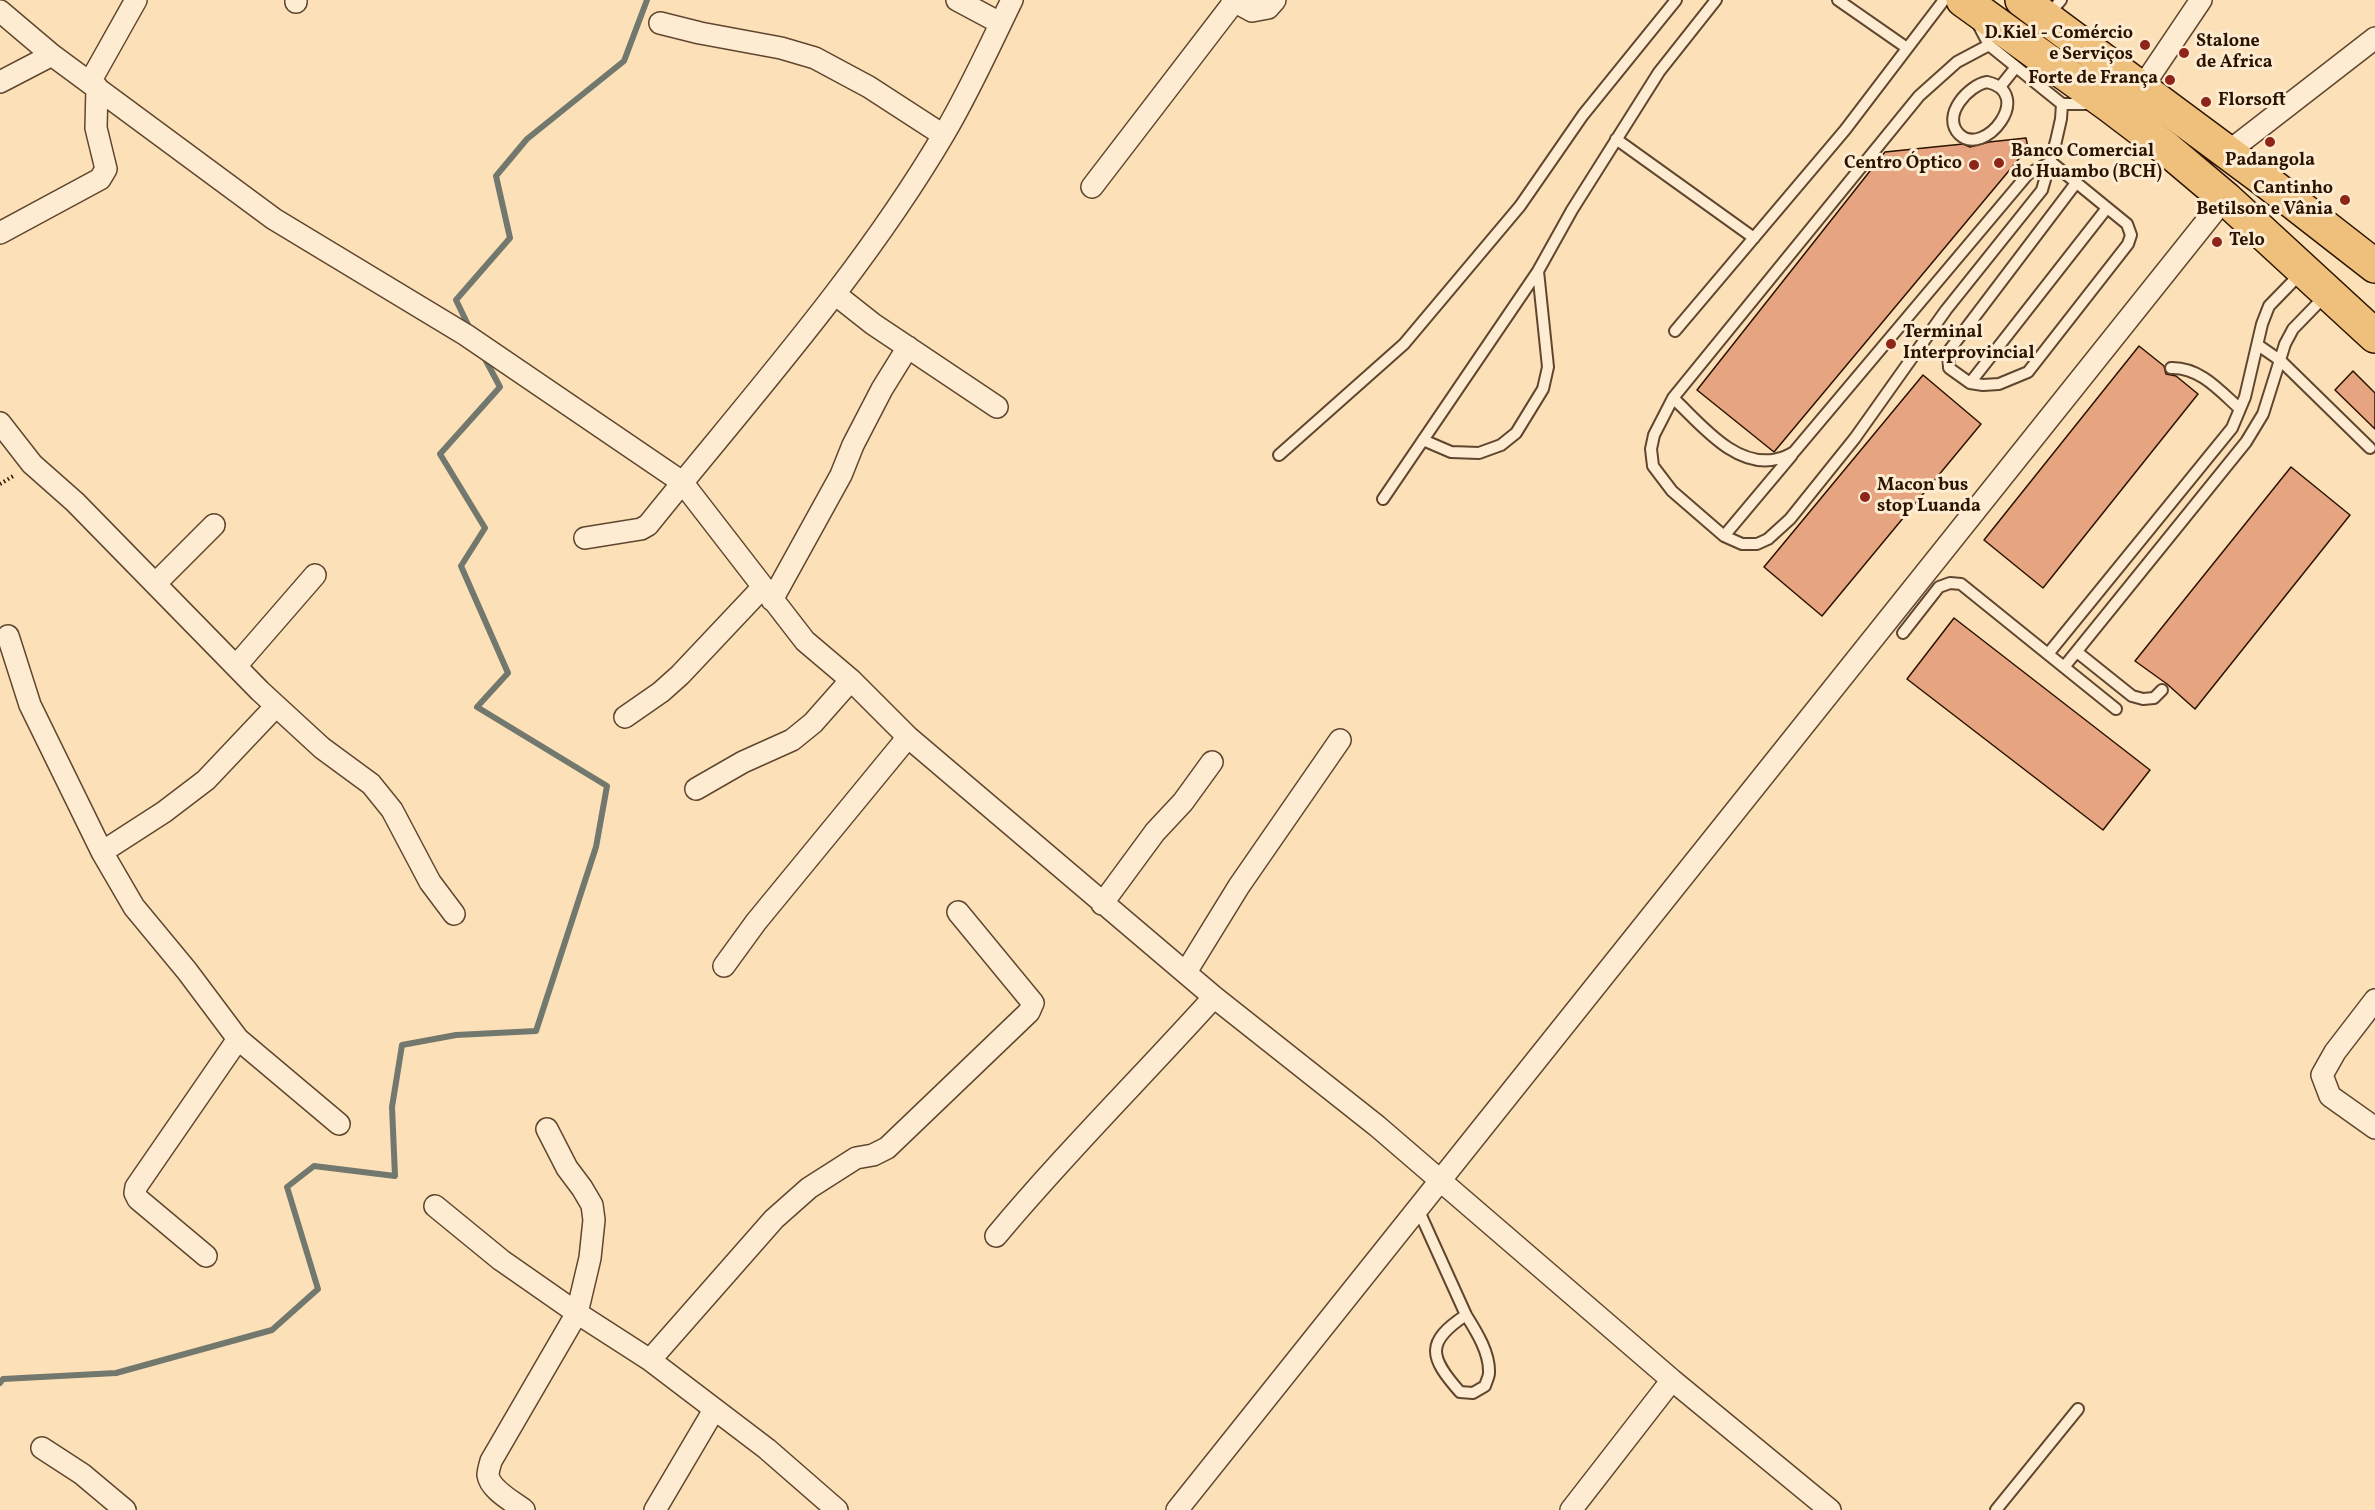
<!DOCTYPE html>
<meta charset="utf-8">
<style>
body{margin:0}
canvas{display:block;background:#fce1b8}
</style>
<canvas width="2375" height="1510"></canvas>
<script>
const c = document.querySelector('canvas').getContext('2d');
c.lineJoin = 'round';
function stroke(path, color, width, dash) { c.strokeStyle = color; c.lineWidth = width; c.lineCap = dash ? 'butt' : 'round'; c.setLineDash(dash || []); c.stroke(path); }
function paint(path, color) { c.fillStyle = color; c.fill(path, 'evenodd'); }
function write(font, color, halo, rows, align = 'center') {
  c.font = font + ' Vollkorn,serif'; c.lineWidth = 6; c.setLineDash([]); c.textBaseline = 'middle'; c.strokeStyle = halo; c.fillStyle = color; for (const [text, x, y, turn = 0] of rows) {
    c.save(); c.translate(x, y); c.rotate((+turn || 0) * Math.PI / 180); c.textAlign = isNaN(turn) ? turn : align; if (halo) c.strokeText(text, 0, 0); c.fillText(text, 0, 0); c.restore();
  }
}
stroke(new Path2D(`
 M470 329 456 300 510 238 496 176 527 139 624 61 647 0
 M0 1383 3 1379 116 1373 272 1330 318 1289 287 1187 314 1166 395 1176 392 1107 402 1045 456 1035 536 1031 596 847 607 786 477 707 508 673 461 566 485 528 440 454 500 387 484 357`), '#72786d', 6);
const building = new Path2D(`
 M2026 138 2028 148 1774 452 1697 390 1885 152 1963 144 1970 147 1989 142Z
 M2139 346 2164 366 2166 374 2176 376 2198 394 2043 588 1984 540Z
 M2353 371 2375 393V429L2335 390Z
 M1923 375 1981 424 1822 616 1764 567Z
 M2291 467 2350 515 2195 709 2167 684 2135 661Z
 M1954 618 2150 770 2103 830 1907 679Z`);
paint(building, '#e6a580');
stroke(building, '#2c1300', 1.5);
const service = new Path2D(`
 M1838 0 1907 48
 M2049 14 2061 0
 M1978 24 1989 45 2062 104H2093
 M1989 45 1957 62 1919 96 1673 398 1654 435 1651 449 1653 466 1672 491 1724 536 1742 544H1757L1768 539 1790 519 1855 438 1946 310 2042 190 2056 141 2061 119 2062 104
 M1987 82C2036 93 1984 159 1959 134 1941 115 1969 85 1987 82Z
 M2000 87 2016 67
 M1616 139 1754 238
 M2051 162 2127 224 2131 235 2128 244 2028 372 1999 384 1983 385 1970 383 1949 368 1948 352 2076 183
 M1675 331 1845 130 1944 0
 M2258 345 2281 361 2370 448
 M2171 368C2200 367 2220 391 2240 409
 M1970 383 2107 208
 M1673 398C1700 423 1735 469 1777 459 1783 458 1789 455 1794 452L2028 174 2051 162
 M1423 440 1451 452 1479 453 1501 445 1516 433 1543 389 1548 367 1538 271
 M1279 455 1404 344 1520 206 1583 115 1676 0
 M1383 499 1538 271 1572 210 1659 72 1716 0
 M1724 536 1792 455
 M1903 633 1939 587 1950 583 1961 584 2116 709
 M2077 652 2132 696 2143 699 2154 698 2162 690
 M2048 654 2232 428 2245 397 2262 324 2269 306 2302 272
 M2064 667 2246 442 2263 414 2285 344 2293 329 2325 296
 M1418 1209 1466 1315C1476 1331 1490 1353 1489 1373 1489 1377 1486 1382 1485 1386L1473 1393 1460 1392C1429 1357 1425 1342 1466 1315
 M1996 1510 2078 1409`);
const minor = new Path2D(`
 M957 0 1000 23
 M1232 0 1252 11 1268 8 1275 0
 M296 2V0
 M0 11 52 55 274 219 466 335 682 482 805 641 851 680 908 737 1214 997 1377 1126 1672 1380 1830 1510
 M660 23 700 33 781 48 815 58 869 87 943 135
 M0 82 52 55
 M90 82 136 0
 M2141 89 2201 0
 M2228 152 2375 38
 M1092 187 1234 2
 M0 233 100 179 106 169 96 128 97 87
 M835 294 873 324 997 407
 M0 423 32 464 75 502 260 691 322 748 371 784 392 810 430 882 454 914
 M585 538 641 529 648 525C750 398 861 275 944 134 970 90 990 45 1012 0
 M156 583 214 525
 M772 600 841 475 853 445 882 389 908 347
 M8 636 30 705 102 852 134 907 187 971 238 1039 339 1124
 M236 666 315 575
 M625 717 661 692 680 675 763 587
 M696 789 743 762 792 740 813 723 851 680
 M102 852 164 812 206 780 276 706
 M1102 904 1155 832 1183 802 1212 762
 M724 966 756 922 908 737
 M1186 972 1239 886 1340 740
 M2375 1000 2335 1052 2322 1075 2330 1096 2375 1128
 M435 1206 501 1260 577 1313 650 1360 767 1449 837 1510
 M996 1236C1065 1153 1142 1077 1214 997
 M206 1256 138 1199 135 1193 136 1187 238 1039
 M650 1360 774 1219 809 1188 856 1158 873 1155 887 1148 1029 1012 1033 1003 958 912
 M42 1448 82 1474 125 1510
 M524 1510C514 1502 490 1490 488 1475 488 1471 490 1465 491 1461L577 1313 590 1258 594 1220 592 1205 582 1188 567 1168 547 1129
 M655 1510 714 1410
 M1177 1510 2225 198
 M1571 1510 1672 1380`);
const primary = new Path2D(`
 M1963 0 2109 105 2167 149 2225 198 2375 336
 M2022 0 2262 178 2375 266`);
stroke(service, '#60462e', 14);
stroke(minor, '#60462e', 24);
stroke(primary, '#2c1300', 36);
stroke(new Path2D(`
 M0 484 15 475`), '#2c1300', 4, [1.5, 3]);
stroke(service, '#fdecd1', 10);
stroke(minor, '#fdecd1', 21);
stroke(primary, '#eec07c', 33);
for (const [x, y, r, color] of [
 [2145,45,6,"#8f2418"],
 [2184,53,6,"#8f2418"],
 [2170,80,6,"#8f2418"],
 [2206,102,6,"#8f2418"],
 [2270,142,6,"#8f2418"],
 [1999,163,6,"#8f2418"],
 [1974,165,6,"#8f2418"],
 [2345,200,6,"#8f2418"],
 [2217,242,6,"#8f2418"],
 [1891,344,6,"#8f2418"],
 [1865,497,6,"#8f2418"]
]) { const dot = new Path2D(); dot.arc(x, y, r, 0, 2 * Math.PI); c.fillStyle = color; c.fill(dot); stroke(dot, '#fdecd1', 2); }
write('bold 18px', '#2c1300', '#fdecd1', [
 ["D.Kiel - Comércio",2133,35,"right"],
 ["e Serviços",2133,56,"right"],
 ["Stalone",2196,43],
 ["de Africa",2196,64],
 ["Forte de França",2158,80,"right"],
 ["Florsoft",2218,102],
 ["Banco Comercial",2011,153],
 ["do Huambo (BCH)",2011,174],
 ["Padangola",2270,162,"center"],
 ["Centro Óptico",1962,165,"right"],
 ["Cantinho",2333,190,"right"],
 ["Betilson e Vânia",2333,211,"right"],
 ["Telo",2229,242],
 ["Terminal",1903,334],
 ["Interprovincial",1903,355],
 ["Macon bus",1877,487],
 ["stop Luanda",1877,508]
], 'left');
</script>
